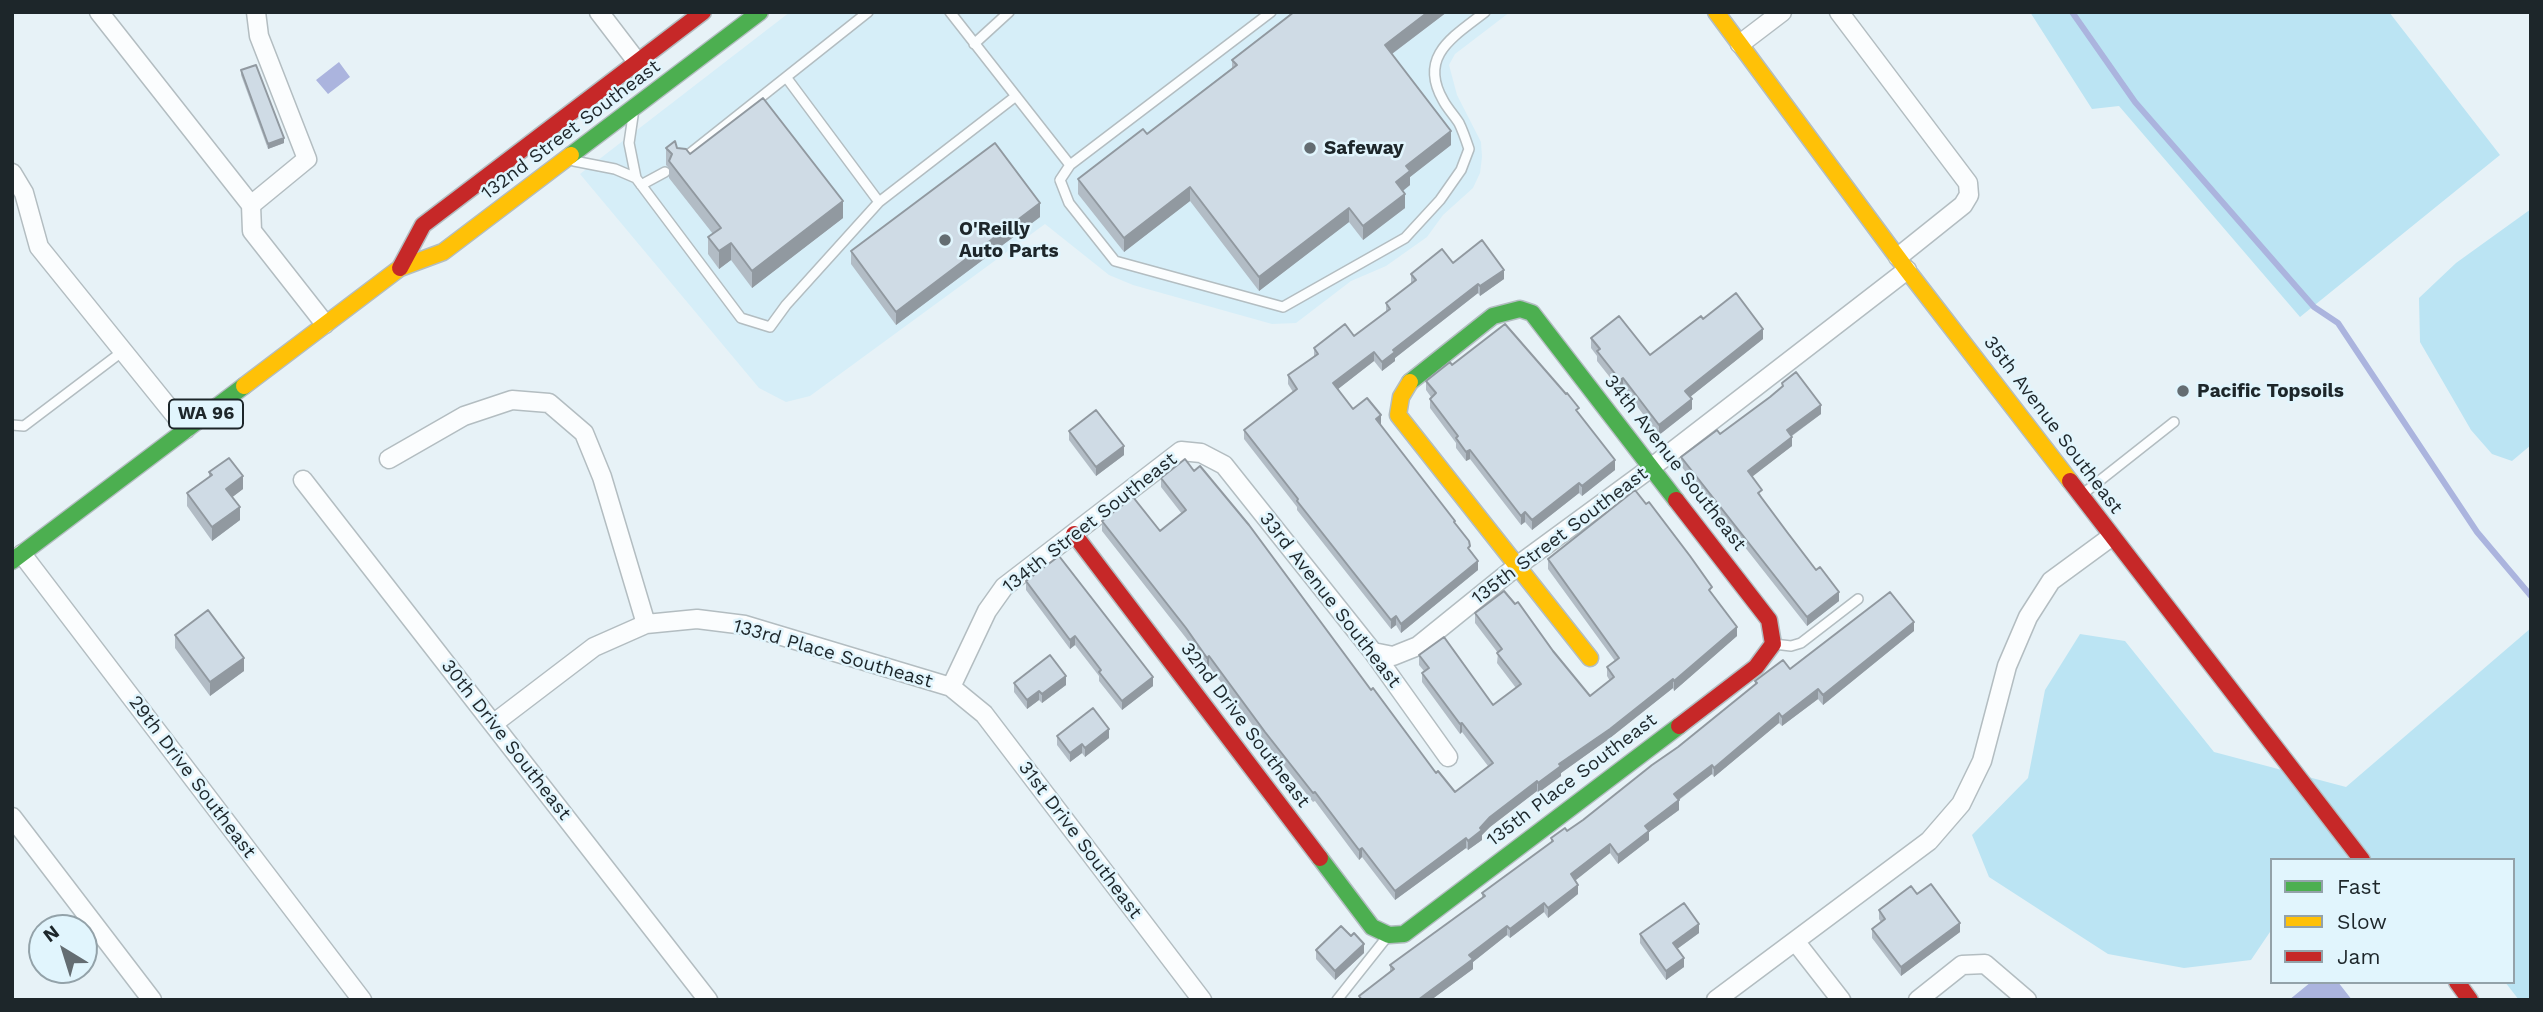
<!DOCTYPE html>
<style>
body{margin:0}
#map{position:relative;width:2543px;height:1012px;overflow:hidden;background:#e7f2f7;font-family:"Work Sans",sans-serif}
canvas{display:block}
.frame{position:absolute;inset:0;border:14px solid #1d262a;pointer-events:none}
.legend{position:absolute;left:2270px;top:858px;width:245px;height:126px;box-sizing:border-box;background:#e1f5fd;border:2px solid #93a2a9;margin:0;padding:9px 12px;list-style:none;font-size:21px;color:#1d262a}
.legend li{display:flex;align-items:center;gap:14px;height:35px}
.legend b{width:35px;border:2px solid #93a2a9}
.north{position:absolute;left:28px;top:914px;width:70px;height:70px;box-sizing:border-box;background:#e1f5fd;border:2px solid #93a2a9;border-radius:50%;rotate:322deg;font-size:19px;font-weight:700;line-height:28px;text-align:center;color:#1d262a}
.north::after{content:'';display:block;margin:auto;width:24px;height:32px;background:#646d72;clip-path:polygon(50% 0,100% 100%,50% 72%,0 100%)}
</style>
<div id="map">
<canvas width="2543" height="1012"></canvas>
<div class="frame"></div>
<ul class="legend">
<li><b style="height:9px;background:#4caf50"></b>Fast</li>
<li><b style="height:9px;background:#ffc107"></b>Slow</li>
<li><b style="height:9px;background:#c62828"></b>Jam</li>
</ul>
<div class="north">N</div>
</div>
<script>
const c = document.querySelector('canvas').getContext('2d');
c.lineJoin = 'round';
function paint(path, color) { c.fillStyle = color; c.fill(path, 'evenodd'); }
function stroke(path, color, width, dash) { c.strokeStyle = color; c.lineWidth = width; c.lineCap = dash ? 'butt' : 'round'; c.setLineDash(dash || []); c.stroke(path); }
function write(font, color, halo, rows, align = 'center') {
  c.font = font + ' "Work Sans",sans-serif'; c.lineWidth = 5; c.setLineDash([]); c.textBaseline = 'middle'; c.strokeStyle = halo; c.fillStyle = color; for (const [text, x, y, turn = 0] of rows) {
    c.save(); c.translate(x, y); c.rotate((+turn || 0) * Math.PI / 180); c.textAlign = isNaN(turn) ? turn : align; if (halo) c.strokeText(text, 0, 0); c.fillText(text, 0, 0); c.restore();
  }
}
paint(new Path2D(`
 M790 12H1510L1455 54 1449 65 1457 95 1481 142 1482 157 1480 173 1473 188 1443 215 1427 237 1386 266 1351 281 1296 323 1272 324 1133 285 1109 275 1045 224 810 396 786 402 759 388 580 174Z`), '#d6eef8');
paint(new Path2D(`
 M2030 12H2389L2500 155 2300 317 2119 106 2092 109Z
 M2531 209V445L2512 461 2492 454 2471 430 2420 342 2419 298 2456 263Z
 M2531 628V1000H2519L2505 982H2513V860H2272V929L2251 960 2184 968 2108 954 1989 877 1972 835 2028 778 2045 690 2080 634 2125 641 2214 752 2346 787Z`), '#bbe4f3');
paint(new Path2D(`
 M339 62 350 77 328 94 316 80Z
 M2311 982H2338L2352 1000H2289Z`), '#abb4de');
stroke(new Path2D(`
 M2072 12 2135 102 2314 307 2338 323 2477 532 2531 596`), '#abb4de', 6);
const lane = new Path2D(`
 M950 12 1070 165 1271 12
 M974 44 1009 12
 M786 77 879 202
 M633 116 629 143 636 178 741 318 770 327 786 305 879 202 1016 96
 M683 159 868 12
 M574 161 615 169 636 178
 M1070 165 1060 180 1069 203 1115 261 1283 307 1405 238 1440 200 1461 170 1469 149C1466 140 1463 131 1459 123 1454 115 1447 108 1443 100 1418 56 1453 37 1485 12
 M641 185 665 172
 M12 425 24 426 123 351
 M2084 493 2174 422
 M1774 644 1791 646 1801 643 1858 599
 M1337 1000 1387 937`);
const street = new Path2D(`
 M99 12 251 205 252 231 325 324
 M599 12 638 63
 M1839 12 1968 183 1969 195 1963 205 1898 257
 M1740 44 1782 12
 M12 173 24 193 39 247 186 429
 M251 205 307 159 259 36 256 12
 M389 459 464 416 512 400 549 403 584 433 602 477 646 624
 M303 480 708 1000
 M22 554 362 1000
 M1373 652 1393 656 1418 646 1517 566 1652 467 1907 270
 M951 687 987 611 1004 587 1181 451 1201 453 1224 465 1373 652 1448 757
 M493 724 594 647 646 624 697 619 745 625 951 687 984 714 1202 1000
 M12 817 152 1000
 M1795 941 1841 1000
 M1716 1000 1929 841 1961 804 1982 761 2007 666 2028 617 2051 581 2111 537
 M1918 1000 1962 965 1985 964 2027 1000`);
const fast = new Path2D(`
 M571 155 760 12
 M1410 382 1493 316 1520 309 1532 313 1676 500
 M12 561 244 386
 M1320 858 1372 927 1389 935 1404 934 1679 726`);
const slow = new Path2D(`
 M1716 12 1907 270 2070 481
 M1410 382 1401 397 1398 415 1590 658
 M244 386 400 268 443 252 571 155`);
const jam = new Path2D(`
 M400 268 423 225 703 12
 M2070 481 2362 860
 M1676 500 1769 620 1773 644 1756 667 1679 726
 M1074 534 1320 858
 M2457 982 2470 1000`);
stroke(lane, '#b3bdc1', 12);
stroke(street, '#b3bdc1', 21);
stroke(fast, '#b3bdc1', 19);
stroke(slow, '#b3bdc1', 19);
stroke(jam, '#b3bdc1', 19);
stroke(lane, '#fbfdfe', 9);
stroke(street, '#fbfdfe', 18);
stroke(fast, '#4caf50', 16);
stroke(slow, '#ffc107', 16);
stroke(jam, '#c62828', 16);
paint(new Path2D(`
 M1294 12H1447L1392 54 1451 145 1410 177V185L1403 191 1405 208 1363 240 1349 222 1259 291 1190 201 1124 252 1078 194V179L1147 134 1232 68V60Z
 M241 70 284 143 268 149 241 75Z
 M666 148H677L843 218 752 288 731 260 719 269 708 254V237L713 234 669 178V168L666 165Z
 M1040 217 896 325 851 264V251Z
 M1453 263 1504 279 1480 296 1478 293 1395 358V361L1382 371 1374 361 1338 389 1353 409 1380 425 1455 523 1470 551 1478 570 1401 633 1396 625 1391 629 1297 510V507L1244 439V430L1293 392 1288 384V375L1314 357V348L1354 336 1386 312V303L1411 284V274Z
 M1703 319 1763 339 1690 397 1692 409 1659 435 1623 388 1620 390 1597 361V356L1591 348V338L1650 355Z
 M1452 365 1579 413 1615 470 1582 496 1579 493 1532 530 1525 522 1521 525 1470 459 1466 461 1456 448V443L1430 408V399L1431 397 1426 390V381Z
 M1782 383 1821 414 1792 436V446L1752 476 1762 498 1839 601 1807 626 1681 466V457L1720 434 1770 397 1782 387Z
 M1069 431 1124 455 1096 476 1069 440Z
 M209 472 243 489 232 497 240 520 212 541 187 506V493L209 477Z
 M1161 478 1371 690 1436 773 1455 792 1488 766 1462 732 1460 734 1422 682V673L1424 671 1419 665V655L1493 705 1516 688 1497 663 1498 653 1475 623V613L1553 651 1590 696 1610 681 1607 676V667L1615 661 1548 569V559L1712 594 1737 636 1674 691 1673 688 1610 738 1561 773V776L1538 793 1537 791 1490 827 1482 835V840L1468 850 1466 848 1395 900 1362 857 1359 860 1315 801 1313 802 1265 742 1209 666 1207 667 1186 638 1102 531V521L1160 531 1182 514 1161 487Z
 M1026 581 1153 686 1122 710 1099 681V676L1075 645 1070 649 1026 590Z
 M1914 631 1823 705 1818 699 1782 726 1779 723 1714 777 1712 774 1679 800V810L1649 832V840L1618 864 1610 853 1575 880 1578 894 1548 918 1544 912 1510 938 1507 935 1473 962V969L1431 1000H1359V996L1390 972V965L1482 898V893L1551 842V838L1567 831 1583 820 1678 747 1755 685V681L1790 669Z
 M175 635 244 671 210 696 175 648Z
 M1014 683 1066 685 1042 703 1039 700 1027 709 1014 692Z
 M1057 736 1109 738 1085 757 1082 753 1070 762 1057 745Z
 M1917 894 1960 932 1901 976 1872 938V929L1881 922 1879 919V910Z
 M1699 933 1677 949 1684 967 1666 980 1640 943V934Z
 M1316 950 1364 953 1335 980 1316 959Z`), '#b2bcc5');
paint(new Path2D(`
 M1428 12H1447L1385 59V45Z
 M1451 131V145L1410 177V185L1396 196V182L1406 166Z
 M284 138V143L268 149V144Z
 M1190 187V201L1124 252V238Z
 M1405 194V208L1363 240V226Z
 M843 201V218L752 288V271Z
 M1040 203V217L896 325V312Z
 M1349 208V222L1259 291V277Z
 M731 243V260L719 269V251Z
 M1504 270V279L1480 296V286Z
 M1478 284V293L1395 358V361L1382 371V362L1393 350Z
 M1763 329V339L1685 401V391Z
 M1374 352V361L1333 393V383Z
 M1623 378V388L1620 390V380Z
 M1692 399V409L1659 435V425Z
 M1821 405V414L1787 439V430Z
 M1381 415V425L1376 419Z
 M1792 437V446L1748 480V471Z
 M1124 446V455L1096 476V467Z
 M1470 450V459L1466 461V452Z
 M1615 460V470L1582 496V486Z
 M243 476V489L226 502V489Z
 M1579 483V493L1532 530V520Z
 M240 507V520L212 541V527Z
 M1525 512V522L1521 525V516Z
 M1478 561V570L1401 633V624Z
 M1839 592V601L1807 626V617Z
 M1396 616V625L1391 629V620Z
 M1914 622V631L1823 705V695Z
 M1737 627V636L1674 691V681Z
 M1075 636V645L1070 649V640Z
 M1209 656V666L1207 667V658Z
 M244 658V671L210 696V682Z
 M1066 676V685L1042 703V694Z
 M1153 677V686L1122 710V701Z
 M1673 679V688L1610 738 1561 773V776L1538 793V783L1559 764Z
 M1818 689V699L1782 726V717Z
 M1039 691V700L1027 709V700Z
 M1779 713V723L1714 777V768Z
 M1462 723V732L1460 734V724Z
 M1109 729V738L1085 757V748Z
 M1082 744V753L1070 762V753Z
 M1712 765V774L1674 803V794Z
 M1537 781V791L1490 827 1482 835V840L1468 850V841L1480 828 1490 817Z
 M1679 800V810L1649 832V840L1618 864V855L1645 826Z
 M1466 838V848L1395 900V891Z
 M1610 844V853L1571 884V874Z
 M1362 848V857L1359 860V850Z
 M1578 885V894L1548 918V908Z
 M1544 903V912L1510 938V929Z
 M1960 923V932L1901 976V967Z
 M1699 924V933L1673 952V943Z
 M1507 926V935L1473 962V969L1431 1000H1418L1469 955Z
 M1364 944V953L1335 980V971Z
 M1684 958V967L1666 980V971Z`), '#9199a0');
const building = new Path2D(`
 M1294 12H1428L1385 45 1451 131 1406 166 1410 171 1396 182 1405 194 1363 226 1349 208 1259 277 1190 187 1124 238 1078 179 1143 129 1147 134 1237 65 1232 60Z
 M256 65 284 138 268 144 241 70Z
 M763 98 843 201 752 271 731 243 719 251 708 237 721 228 669 161 672 154 666 148 675 141 677 148 686 149 690 154Z
 M995 143 1040 203 896 312 851 251Z
 M1482 240 1504 270 1480 286 1478 284 1393 350 1395 352 1382 362 1374 352 1333 383 1353 409 1367 398 1381 415 1376 419 1455 521 1454 522 1469 541 1470 546 1468 548 1478 561 1401 624 1396 616 1391 620 1297 501 1298 499 1244 430 1297 389 1288 375 1318 354 1314 348 1345 324 1354 336 1390 309 1386 303 1416 280 1411 274 1442 249 1453 263Z
 M1736 293 1763 329 1685 391 1692 399 1659 425 1623 378 1620 380 1597 351 1600 349 1591 338 1619 316 1650 355 1701 316 1703 319Z
 M1505 324 1566 394 1567 393 1579 408 1576 410 1615 460 1582 486 1579 483 1532 520 1525 512 1521 516 1470 450 1466 452 1456 438 1458 436 1430 399 1436 393 1426 381 1450 362 1452 365Z
 M1796 372 1821 405 1787 430 1792 437 1748 471 1762 490 1758 493 1787 532 1816 570 1820 567 1839 592 1807 617 1681 457 1717 430 1720 434 1770 397 1783 386 1782 383Z
 M1096 410 1124 446 1096 467 1069 431Z
 M229 458 243 476 226 489 240 507 212 527 187 493 212 475 209 472Z
 M1185 459 1194 471 1200 466 1249 525 1371 690 1373 688 1436 773 1438 771 1455 792 1493 763 1462 723 1460 724 1422 673 1429 668 1419 655 1444 637 1493 705 1521 684 1497 653 1502 649 1475 613 1504 591 1515 604 1518 602 1553 651 1590 696 1614 677 1607 667 1619 658 1548 559 1635 490 1646 504 1649 502 1690 556 1712 587 1709 590 1737 627 1674 681 1673 679 1610 729 1559 764 1561 766 1538 783 1537 781 1490 817 1480 828 1482 830 1468 841 1466 838 1395 891 1362 848 1359 850 1315 792 1313 793 1265 732 1209 656 1207 658 1186 628 1102 521 1133 497 1160 531 1186 510 1161 478Z
 M1059 556 1153 677 1122 701 1099 672 1101 670 1075 636 1070 640 1026 581Z
 M1890 592 1914 622 1823 695 1818 689 1782 717 1779 713 1714 768 1712 765 1674 794 1679 800 1645 826 1649 831 1618 855 1610 844 1571 874 1578 885 1548 908 1544 903 1510 929 1507 926 1469 955 1473 959 1418 1000H1362L1359 996 1394 969 1390 965 1485 896 1482 893 1553 841 1551 838 1565 828 1567 831 1583 820 1652 765 1678 747 1757 683 1755 681 1783 660 1790 669Z
 M208 610 244 658 210 682 175 635Z
 M1050 655 1066 676 1042 694 1039 691 1027 700 1014 683Z
 M1093 708 1109 729 1085 748 1082 744 1070 753 1057 736Z
 M1931 884 1960 923 1901 967 1872 929 1885 919 1879 910 1911 886 1917 894Z
 M1684 903 1699 924 1673 943 1684 958 1666 971 1640 934Z
 M1341 926 1351 936 1354 933 1364 944 1335 971 1316 950Z`);
paint(building, '#cfdbe5');
stroke(building, '#9199a0', 2);
for (const [x, y, r, color] of [
 [1310,148,7,"#646d72"],
 [945,240,7,"#646d72"],
 [2183,391,7,"#646d72"]
]) { const dot = new Path2D(); dot.arc(x, y, r, 0, 2 * Math.PI); c.fillStyle = color; c.fill(dot); stroke(dot, '#e1f5fd', 2.5); }
for (const [x, y, w] of [
 [206,414,74]
]) { const box = new Path2D(); box.roundRect(x - w / 2, y - 14.5, w, 29, 5); c.fillStyle = '#e1f5fd'; c.fill(box); stroke(box, '#1d262a', 2); }
write('bold 18px', '#1d262a', null, [
 ["WA 96",206,414]
]);
write('19px', '#1d262a', '#e1f5fd', [
 ["132nd Street Southeast",571,130,-37],
 ["35th Avenue Southeast",2053,425,53],
 ["34th Avenue Southeast",1675,463,52],
 ["134th Street Southeast",1090,523,-38],
 ["135th Street Southeast",1560,536,-37],
 ["33rd Avenue Southeast",1330,600,52],
 ["133rd Place Southeast",833,654,16],
 ["32nd Drive Southeast",1245,725,53],
 ["30th Drive Southeast",506,740,52],
 ["29th Drive Southeast",192,777,53],
 ["135th Place Southeast",1572,780,-37],
 ["31st Drive Southeast",1080,840,53]
]);
write('bold 19px', '#1d262a', '#e1f5fd', [
 ["Safeway",1324,148],
 ["O'Reilly",959,229],
 ["Auto Parts",959,251],
 ["Pacific Topsoils",2197,391]
], 'left');
</script>
